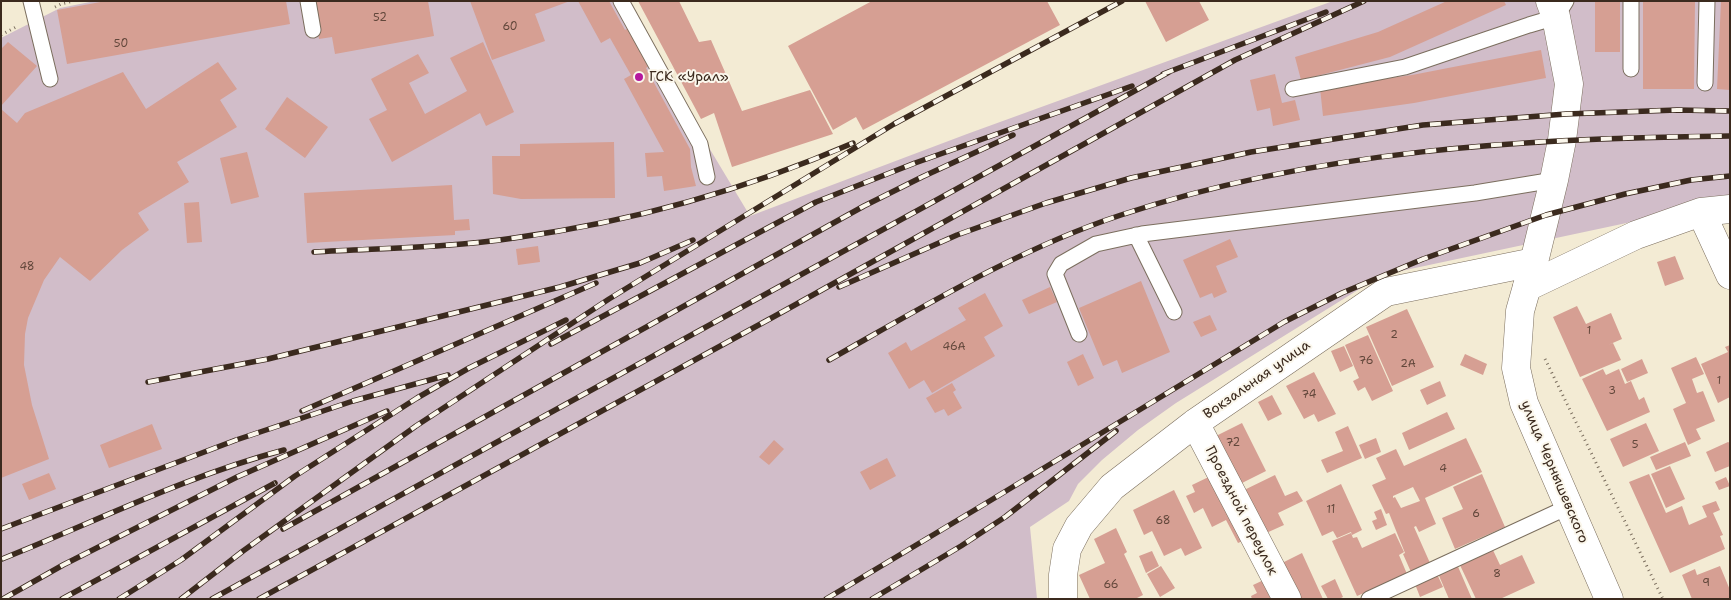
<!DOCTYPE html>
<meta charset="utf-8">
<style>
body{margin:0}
#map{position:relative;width:1731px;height:600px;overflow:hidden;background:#f3ebd4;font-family:"Shantell Sans",sans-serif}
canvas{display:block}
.frame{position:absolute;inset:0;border:2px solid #3b2a1e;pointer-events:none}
</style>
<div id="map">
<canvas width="1731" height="600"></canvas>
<div class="frame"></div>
</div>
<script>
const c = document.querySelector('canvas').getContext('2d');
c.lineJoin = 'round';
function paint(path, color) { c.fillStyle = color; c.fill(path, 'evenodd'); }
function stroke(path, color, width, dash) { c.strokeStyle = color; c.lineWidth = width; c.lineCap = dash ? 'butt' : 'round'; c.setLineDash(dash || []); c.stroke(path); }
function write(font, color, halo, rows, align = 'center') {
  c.font = font + ' "Shantell Sans",sans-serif'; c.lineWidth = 4; c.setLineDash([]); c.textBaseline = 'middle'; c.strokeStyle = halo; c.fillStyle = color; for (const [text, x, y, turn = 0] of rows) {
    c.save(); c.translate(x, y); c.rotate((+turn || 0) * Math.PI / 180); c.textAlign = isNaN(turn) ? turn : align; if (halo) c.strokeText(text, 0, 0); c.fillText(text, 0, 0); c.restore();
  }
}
paint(new Path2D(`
 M95 1H621L750 216 967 134 1333 1H1730V201L1382 275 1176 403 1138 430 1102 460 1078 484 1069 501 1030 527 1037 599H1V38L60 8Z`), '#d1bdc9');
paint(new Path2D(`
 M106 1H286L290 24 67 64 57 10Z
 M312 1H428L434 36 335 54 332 37 319 39Z
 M470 1H570L535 14 545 41 492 60Z
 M578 1H609L625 30 628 28 649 66 646 68 690 149 691 167 696 186 664 191 662 176 647 177 645 153 664 152 624 79 631 75 610 38 601 43Z
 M638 1H679L699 42 711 40 742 111 810 90 833 134 732 167 714 113 701 119Z
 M872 1H1047L1060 25 863 130 856 117 833 130 788 46Z
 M1145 1H1199L1209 20 1166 42Z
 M1447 1H1504L1506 5 1390 57 1301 80 1295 57 1378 32Z
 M1595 1H1620V52H1595Z
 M1643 1H1695L1694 89H1643Z
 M1721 1H1730V90L1717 89Z
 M8 42 37 66 1 106V49Z
 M483 42 514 112 486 126 480 113 392 162 369 119 387 110 371 79 418 54 429 73 409 83 425 114 467 91 450 58Z
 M1541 50 1546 78 1414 103 1323 116 1320 88 1412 75Z
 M218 62 237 89 220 100 237 127 177 162 189 182 138 213 149 230 122 250 90 281 60 257 44 280 28 318 25 334 24 365 32 405 49 459 1 478V109L17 123 25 113 123 72 146 109Z
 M1275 74 1282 103 1295 100 1300 120 1273 126 1270 108 1257 111 1250 80Z
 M287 97 328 127 305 158 265 129Z
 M614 142 615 198 521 199 493 194 492 156H520V144Z
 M247 152 259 197 231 204 220 158Z
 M452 185 454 220 469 219 470 230 455 231V235L307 243 304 193Z
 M199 202 202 242 187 243 184 203Z
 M1230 239 1238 257 1216 266 1227 292 1214 298 1212 293 1200 298 1183 260Z
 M538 246 540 262 518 265 516 249Z
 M1675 256 1684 279 1665 286 1657 262Z
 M1141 281 1170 352 1122 373 1117 360 1103 366 1079 308Z
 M1050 287 1057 302 1029 314 1022 300Z
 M985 293 1003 326 984 337 995 356 932 393 924 380 909 389 888 353 906 342 911 351 966 320 958 308Z
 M1577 306 1586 324 1611 313 1622 339 1608 345 1613 343 1621 360 1580 377 1553 317Z
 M1407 309 1434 367 1392 386 1366 327Z
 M1210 315 1217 330 1201 337 1193 322Z
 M1368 335 1393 391 1372 401 1365 387 1358 391 1353 381 1359 378 1345 345Z
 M1730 345V397L1718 403 1701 364 1728 352 1725 347Z
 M1344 346 1353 366 1340 372 1331 351Z
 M1083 354 1094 378 1078 386 1067 362Z
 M1465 354 1487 364 1483 375 1460 365Z
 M1696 357 1704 374 1692 379 1697 393 1703 391 1715 421 1696 429 1701 439 1688 445 1673 409 1686 403 1671 368Z
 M1642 359 1648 373 1627 382 1621 369Z
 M1603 369 1606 375 1619 369 1625 384 1631 381 1639 400 1644 397 1650 412 1607 431 1582 379Z
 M1314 372 1336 414 1318 422 1314 414 1304 419 1286 386Z
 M1440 381 1446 396 1427 405 1420 390Z
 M952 383 956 390 953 392 962 408 948 416 944 409 935 413 926 398Z
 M1272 395 1282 414 1268 421 1258 402Z
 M1447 412 1455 429 1409 450 1402 433Z
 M1242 423 1266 471 1236 486 1212 438Z
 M1646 423 1659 451 1623 467 1610 439Z
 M152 424 162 449 109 468 100 445Z
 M1348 426 1362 458 1327 473 1321 460 1343 451 1335 432Z
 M1376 438 1381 452 1365 459 1359 445Z
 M1466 438 1482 472 1425 498 1436 524 1419 532 1416 526 1414 527 1430 563 1411 572 1403 554 1405 553 1389 513 1386 514 1372 485 1386 479 1376 458 1396 449 1404 466ZM1413 487 1420 501 1401 508 1395 497 1393 498V496Z
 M774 440 784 449 769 465 759 457Z
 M1685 442 1691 456 1656 470 1650 457Z
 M1728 442 1730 443V466L1715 472 1706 452Z
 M887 458 896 476 870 490 860 472Z
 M1670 466 1685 499 1666 508 1651 474Z
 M1219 472 1250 538 1238 543 1226 520 1212 527 1203 508 1194 513 1186 496 1195 492 1192 485Z
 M49 473 56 489 29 500 22 484Z
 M1482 474 1505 527 1455 549 1442 518 1463 509 1453 487Z
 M1649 474 1666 513 1682 506 1689 525 1707 517 1702 506 1716 501 1720 510 1713 513 1723 535 1720 536 1725 549 1670 573 1629 482Z
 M1275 475 1285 496 1297 491 1303 501 1278 513 1284 525 1264 534 1238 493Z
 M1726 477 1730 486 1719 490 1715 482Z
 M1341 484 1362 530 1352 535 1351 532 1337 538 1333 531 1322 536 1306 501Z
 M1174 490 1202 548 1185 556 1181 548 1164 556 1152 531 1144 535 1133 510Z
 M1381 509 1387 525 1376 530 1372 521 1377 519 1374 512Z
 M1116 528 1127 552 1124 554 1143 595 1135 599H1090L1079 575 1105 563 1094 539Z
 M1351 533 1353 538 1357 537 1362 548 1395 533 1404 552 1399 555 1407 574 1357 596 1332 541Z
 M1492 548 1500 565 1522 555 1535 583 1500 599H1476L1459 563Z
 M1152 551 1159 566 1146 573 1139 556Z
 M1302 553 1323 599H1294L1278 565Z
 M1456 562 1472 599H1449L1437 571Z
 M1161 566 1175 588 1160 597 1147 574Z
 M1720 566 1730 590V599H1692L1682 575 1695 569 1697 575Z
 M1437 574 1443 587 1420 597 1415 584Z
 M1268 578 1278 599H1252L1251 596 1257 593 1253 585Z
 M1335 579 1343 597 1339 599H1328L1321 586Z`), '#d69f93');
const lane = new Path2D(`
 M31 1 50 79
 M308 1 313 30
 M621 1 700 144 707 177
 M1631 1V69
 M1705 83 1707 1
 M1293 89 1405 67 1529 25 1556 17 1566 1
 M1136 235 1174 312
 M1079 334 1055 274 1061 264 1096 244 1142 234 1475 193 1554 180
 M1369 599 1568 507`);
const street = new Path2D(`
 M1701 212 1730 275
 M1527 287 1636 235 1701 212 1730 209
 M1195 423 1287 599
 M1063 599V575L1067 549 1079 526 1112 487 1195 423 1386 292 1534 262`);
const secondary = new Path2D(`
 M1550 1 1556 17 1569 84 1562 140 1554 180 1534 262 1520 311 1516 368 1524 403 1609 599`);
stroke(lane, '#7b6e5e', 17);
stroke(street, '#7b6e5e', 29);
stroke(secondary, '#7b6e5e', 29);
stroke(new Path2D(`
 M55 7 61 4 73 1
 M1 35 16 27
 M1545 359 1663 599`), '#7b6e5e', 3, [1, 4]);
stroke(lane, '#fff', 15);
stroke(street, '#fff', 28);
stroke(secondary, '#fff', 28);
const rail = new Path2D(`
 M1163 74 1326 12
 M314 252C380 248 448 248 514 238 630 222 745 190 853 143
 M839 287 957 235 1046 203 1131 178 1251 152 1423 125 1566 114 1677 110 1730 111
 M551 344 816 202 915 163 1132 86
 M829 360C921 308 1020 248 1121 215 1317 150 1525 138 1730 136
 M148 382 268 359 560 287 640 263 693 240
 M302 411 596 283
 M1 529 236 440 353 401 448 375
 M283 529 864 206 922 177 1013 135
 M2 559C95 522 186 476 284 450
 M3 599 63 565 237 477 387 411
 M62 599 275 483
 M119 599 181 560 295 476 417 398 469 368 566 320
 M181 599 243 551 416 426 609 299 894 124 1122 1
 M212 599 1169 72
 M259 599 775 316 1235 60 1364 1
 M826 599 983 505 1284 322 1342 293 1423 259 1546 215 1625 194 1691 180 1730 176
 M872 599 961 546 1005 517 1116 431`);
stroke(rail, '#3b2a1e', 5.5);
stroke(rail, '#fbf7ec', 4, [11]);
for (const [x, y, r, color] of [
 [639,77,5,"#b5179e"]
]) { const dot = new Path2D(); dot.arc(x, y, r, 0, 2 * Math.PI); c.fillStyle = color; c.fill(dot); stroke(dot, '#fbf7ec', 2); }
write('11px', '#62473b', null, [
 ["52",380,18],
 ["60",510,27],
 ["50",121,44],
 ["48",27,267],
 ["1",1589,331],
 ["2",1394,335],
 ["46А",954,347],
 ["76",1366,361],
 ["2А",1408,364],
 ["1",1719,381],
 ["3",1612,391],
 ["74",1309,395],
 ["72",1233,443],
 ["5",1635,445],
 ["4",1443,469],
 ["11",1331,510],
 ["6",1476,514],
 ["68",1163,521],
 ["8",1497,574],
 ["9",1706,583],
 ["66",1111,585]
]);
write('14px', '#3b2a1e', '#fbf7ec', [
 ["ГСК «Урал»",649,77]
], 'left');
write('14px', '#3b2a1e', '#fbf7ec', [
 ["Вокзальная улица",1257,380,-35],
 ["улица Чернышевского",1554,472,67],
 ["Проездной переулок",1241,511,63]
]);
</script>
